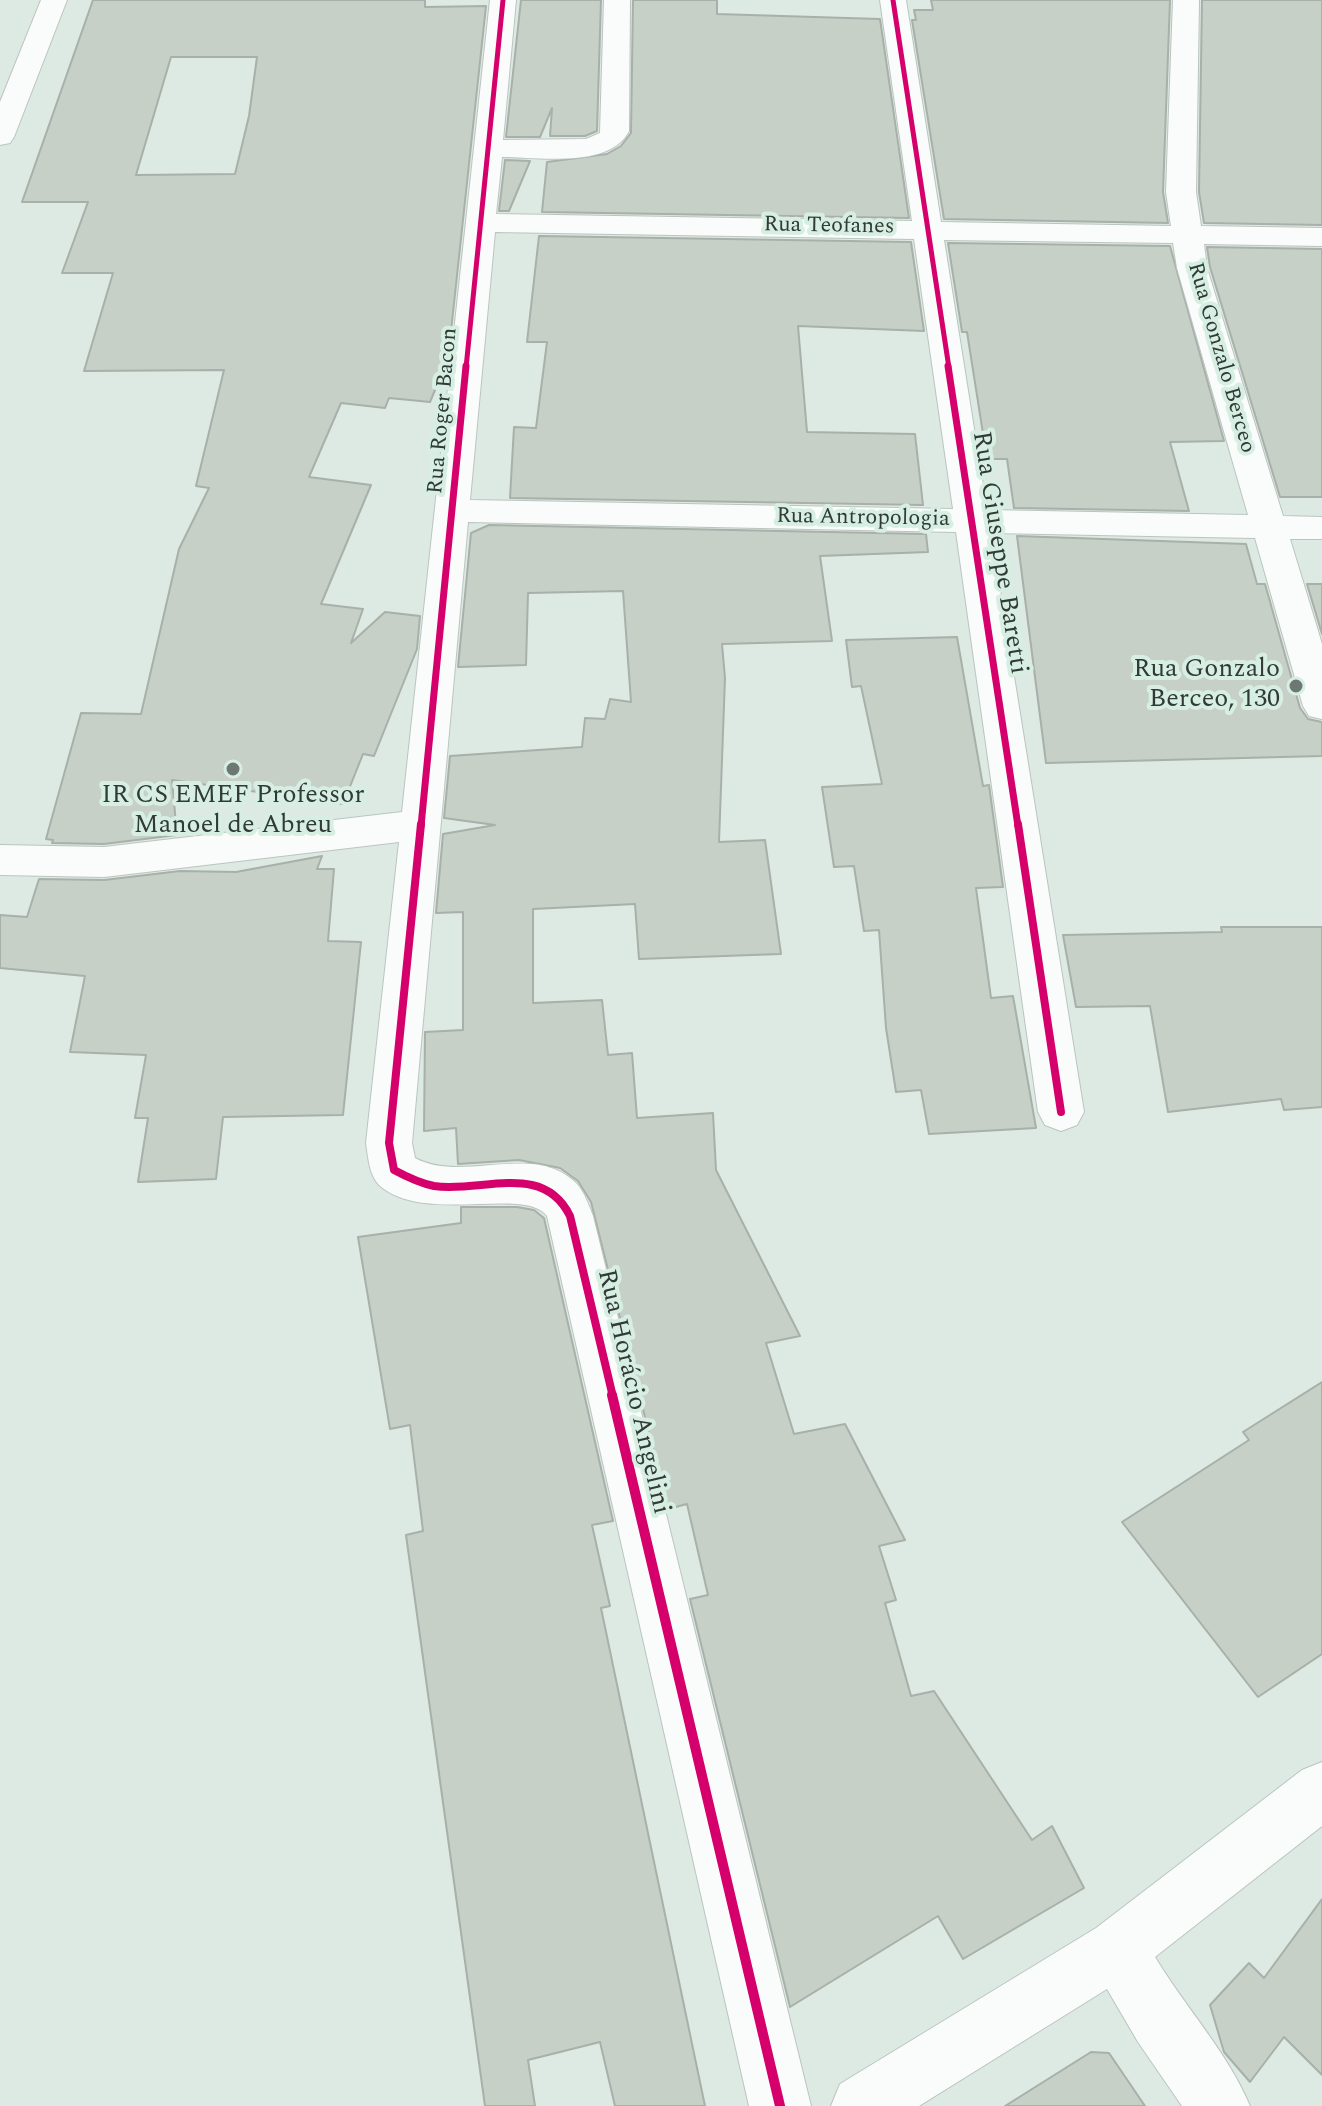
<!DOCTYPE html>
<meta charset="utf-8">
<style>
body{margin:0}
canvas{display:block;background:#dde9e3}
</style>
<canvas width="1322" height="2106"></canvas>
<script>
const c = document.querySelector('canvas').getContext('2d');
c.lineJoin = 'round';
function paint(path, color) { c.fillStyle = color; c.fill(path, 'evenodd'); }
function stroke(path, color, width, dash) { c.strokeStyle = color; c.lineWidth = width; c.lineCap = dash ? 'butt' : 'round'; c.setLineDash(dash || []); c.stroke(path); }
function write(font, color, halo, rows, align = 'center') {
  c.font = font + ' Spectral,serif'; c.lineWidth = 8; c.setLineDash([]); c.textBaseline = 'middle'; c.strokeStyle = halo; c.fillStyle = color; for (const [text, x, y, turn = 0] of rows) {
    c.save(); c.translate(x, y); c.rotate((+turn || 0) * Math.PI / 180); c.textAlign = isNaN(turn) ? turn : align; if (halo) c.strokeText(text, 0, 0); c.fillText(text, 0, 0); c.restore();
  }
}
const building = new Path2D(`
 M93 0H425V7L486 6 448 359 430 402 389 398 385 408 341 403 309 477 371 485 321 604 363 609 351 643 385 612 420 616 417 649 374 756 363 754 343 804 172 780 177 835 104 844 52 843 53 840 46 839 81 713 141 714 179 549 209 488 196 486 224 370 84 371 113 273H62L88 202H22ZM171 57H257L249 116 235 174 136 175Z
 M521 0H601L597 131 585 136H550L552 108 540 137H506Z
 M633 0H717V14L880 19 909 218 542 212 547 162 607 154 621 146 631 133Z
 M931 0H1170L1163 192 1168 223 944 219 912 20H916L914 10H933Z
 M1202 0H1322V225L1204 223 1199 192Z
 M505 160 530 161 509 211H499Z
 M539 236 911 242 924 331 798 326 807 432 915 434 923 505 510 498 514 427 536 428 547 342H527Z
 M948 243 1170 246 1224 441 1170 442 1189 511 1014 508 1007 459H987L967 332H962Z
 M1207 247 1322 249V497H1280L1210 267Z
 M489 525 926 534 928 552 820 556 832 641 722 644 725 678 719 842 765 840 781 954 639 959 635 904 533 909V1003L602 1000 608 1055 632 1053 637 1118 713 1113 716 1170 800 1336 766 1343 794 1434 845 1424 905 1540 879 1546 896 1600 885 1603 911 1696 934 1691 1032 1840 1052 1826 1084 1888 963 1959 938 1916 790 2007 690 1599 708 1595 687 1504 668 1509 591 1202 578 1181 560 1168 519 1160 458 1164 456 1128 424 1131 425 1032 463 1030V912L436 913 443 834 495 825 444 818 450 756 582 747 585 718 605 719 610 699 631 702 623 591 528 593 526 665 458 667 471 533Z
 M1017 536 1246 544 1257 584H1265L1300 708 1308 719 1322 722V756L1046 763Z
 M1307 584H1322V634Z
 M957 637 983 786 989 785 1003 887 976 888 991 998 1013 996 1036 1128 929 1134 921 1090 896 1092 886 1028 879 930 864 931 854 866 834 867 822 787 882 784 861 686 852 687 846 640Z
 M322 856 317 869H334L328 941 361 942 343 1115 223 1117 216 1179 138 1182 148 1118H135L146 1055 70 1052 85 976 0 968V915L27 917 39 879 104 880 180 871 236 872Z
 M1221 927H1322V1107L1284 1110 1281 1099 1168 1112 1150 1006 1076 1007 1063 935 1222 932Z
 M461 1207H517L534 1210 544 1218 613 1521 592 1525 610 1606 601 1608 705 2106H615L600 2042 528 2060 535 2106H485L406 1535 423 1531 410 1425 390 1429 358 1237 461 1223Z
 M1322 1382V1654L1258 1697 1122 1522 1249 1440 1243 1432Z
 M1322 1899V2075L1284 2037 1250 2082 1224 2052 1210 2005 1249 1963 1264 1978Z
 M1091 2052 1109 2053 1145 2106H1005Z`);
paint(building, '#c6d0c6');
stroke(building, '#a8b0a9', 2);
const minor = new Path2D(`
 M41 0H67L14 137 10 143 0 145V102Z
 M490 0H516L503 140 586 139 600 133 604 0H630L629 131C610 169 537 157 502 157L496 214 912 221 880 0H906L941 222 1171 226 1166 192 1173 0H1199L1196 192 1201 226 1322 228V246L1204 244 1207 268 1283 516 1322 517V539H1290L1322 644V719L1309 716 1303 706 1255 538 991 533 1084 1112 1077 1125 1061 1131 1045 1125 1038 1112 956 532 468 522 412 1143 415 1158C463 1184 533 1141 576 1183 584 1191 589 1206 593 1216L811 2106H749L547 1216C525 1186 423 1225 379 1185 369 1175 368 1156 366 1143L399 842 104 877 0 875V845L104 847 402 812ZM495 232 914 239 953 509 470 500ZM944 240 1173 243 1177 268 1248 515 987 510Z
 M1322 1762V1826L1155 1957C1185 2007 1228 2053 1250 2106H1182L1138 2042 1107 1989 919 2106H831L840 2084 1096 1928 1302 1770Z`);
stroke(minor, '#bbc5c0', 2);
paint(minor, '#fafcfb');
stroke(new Path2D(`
 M893 0 949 368
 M466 368 503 0`), '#d6006c', 5);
stroke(new Path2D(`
 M948 366 1018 826
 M421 826 466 366`), '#d6006c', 7);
stroke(new Path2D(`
 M421 824 389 1143 394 1170C407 1177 419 1183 434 1186 482 1193 543 1161 570 1216L613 1397
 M1018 824 1061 1112`), '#d6006c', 8);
stroke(new Path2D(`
 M612 1395 780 2106`), '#d6006c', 10);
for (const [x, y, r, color] of [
 [1296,686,8,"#6d7773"],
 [233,769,8,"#6d7773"]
]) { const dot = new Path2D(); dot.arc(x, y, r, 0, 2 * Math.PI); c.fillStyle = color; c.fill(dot); stroke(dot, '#d7efe3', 3); }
write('22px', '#313a36', '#d7efe3', [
 ["Rua Teofanes",829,227,1],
 ["Rua Gonzalo Berceo",1220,358,74],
 ["Rua Roger Bacon",444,411,-85],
 ["Rua Antropologia",863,519,1]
]);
write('26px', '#313a36', '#d7efe3', [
 ["Rua Giuseppe Baretti",998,553,81],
 ["Rua Horácio Angelini",632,1392,77]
]);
write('26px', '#313a36', '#d7efe3', [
 ["Rua Gonzalo",1280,671],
 ["Berceo, 130",1280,701],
 ["IR CS EMEF Professor",233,797,"center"],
 ["Manoel de Abreu",233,827,"center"]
], 'right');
</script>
